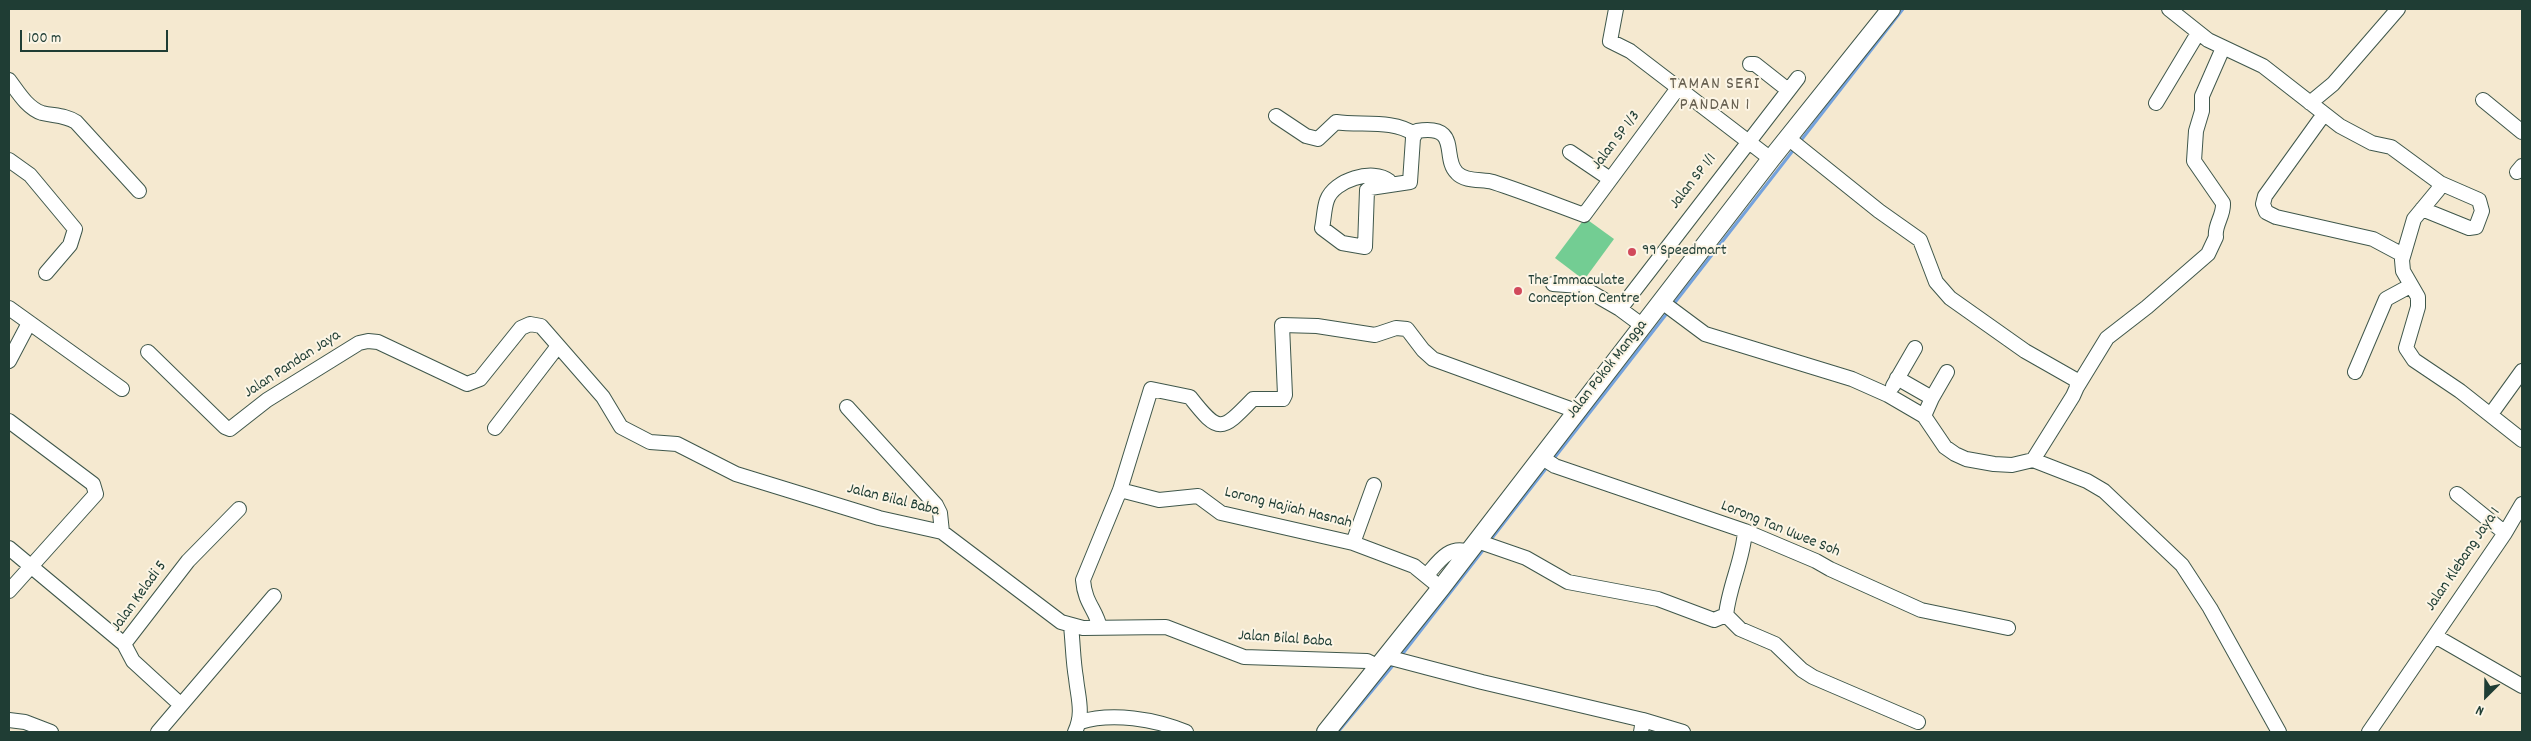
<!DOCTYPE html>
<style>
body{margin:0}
#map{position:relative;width:2531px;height:741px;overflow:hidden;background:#f5e9d0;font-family:Dekko,sans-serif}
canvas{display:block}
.frame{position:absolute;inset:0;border:10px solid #1f3d34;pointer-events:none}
.north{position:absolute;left:2461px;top:671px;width:50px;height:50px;-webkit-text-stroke:4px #fcf5e5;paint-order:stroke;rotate:203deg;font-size:14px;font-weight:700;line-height:20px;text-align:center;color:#1f3d34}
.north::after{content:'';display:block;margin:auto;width:18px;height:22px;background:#1f3d34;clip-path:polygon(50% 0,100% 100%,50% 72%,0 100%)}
.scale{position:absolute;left:20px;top:30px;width:148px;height:22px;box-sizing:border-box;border:2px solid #1f3d34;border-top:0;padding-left:6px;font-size:15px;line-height:18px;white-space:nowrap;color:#1f3d34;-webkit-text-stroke:4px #fcf5e5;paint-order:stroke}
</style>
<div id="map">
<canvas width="2531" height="741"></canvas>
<div class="frame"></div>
<div class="north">N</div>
<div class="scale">100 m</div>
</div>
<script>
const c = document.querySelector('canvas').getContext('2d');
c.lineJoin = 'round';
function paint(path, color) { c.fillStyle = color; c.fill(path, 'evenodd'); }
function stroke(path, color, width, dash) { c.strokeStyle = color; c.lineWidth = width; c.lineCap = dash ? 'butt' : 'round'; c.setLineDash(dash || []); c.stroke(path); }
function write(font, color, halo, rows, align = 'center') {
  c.font = font + ' Dekko,sans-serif'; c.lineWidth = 4; c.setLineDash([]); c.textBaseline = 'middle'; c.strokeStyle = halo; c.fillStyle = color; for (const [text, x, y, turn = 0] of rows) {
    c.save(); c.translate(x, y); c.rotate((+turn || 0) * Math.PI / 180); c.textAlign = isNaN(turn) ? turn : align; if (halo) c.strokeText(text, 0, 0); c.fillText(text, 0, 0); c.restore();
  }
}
paint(new Path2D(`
 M1585 218 1614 239 1584 280 1555 258Z`), '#73cd93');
stroke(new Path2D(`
 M1799 143 1903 9
 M1673 305 1795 148
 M1552 461 1668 312
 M1489 542 1548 466
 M1401 656 1484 549
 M1338 732 1395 663`), '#74a2dd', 3);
const minor = new Path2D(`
 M1616 9 1610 41 1630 51 1771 159
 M2169 9 2208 40 2263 66 2340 126 2372 143 2391 147 2440 183 2438 190 2414 219 2402 260 2403 271 2418 297V307L2406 348 2414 360 2460 391 2522 440
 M1750 64H1755L1788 90
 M9 80C18 92 27 108 42 113 55 116 65 115 76 122L139 191
 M2483 100 2522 132
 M2156 103 2198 33
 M2310 103 2333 84 2398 9
 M2324 114 2265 196 2263 204 2266 212 2276 217 2373 239 2403 255
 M1276 116 1306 136 1318 139 1336 122C1360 126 1393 119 1414 134
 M1788 138 1879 211 1920 240 1936 282 1950 298 2025 351 2076 380 2077 387 2073 396 2033 460
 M1570 152 1610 179
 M9 160 30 175 75 229 70 245 46 273
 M2517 172 2522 166
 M1389 185V181C1373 168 1334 180 1327 200 1324 208 1324 219 1322 228L1342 243 1365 247 1367 190 1370 188 1410 182 1413 138 1417 131C1462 124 1441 158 1457 173 1465 182 1483 179 1493 182 1524 192 1554 204 1584 215L1678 88
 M2422 209 2469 228 2476 227 2482 211 2479 200 2440 183
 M1553 284 1580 286 1620 309 1643 326
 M1662 302 1705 334 1852 379 1888 395 1924 416 1945 447 1955 454 1966 459 1994 464 2012 465 2033 460 2087 481 2104 491 2182 565 2210 608 2279 732
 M9 308 122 389
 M1620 309 1798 78
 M148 352 225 427 230 429 267 400 359 343 368 341 378 342 467 384 480 379 521 328 530 324 541 326 603 397 621 427 650 442 677 444 736 474 879 518 942 532 1061 622 1083 628 1166 627 1244 657 1367 661 1379 667
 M9 361 29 323
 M2355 372 2386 299 2410 286
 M1897 378 1932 398 1924 416
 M1893 386 1915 348
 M2077 387 2107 338 2147 307 2193 267 2208 254 2216 237C2214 225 2224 216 2223 203L2194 161 2196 131 2202 111V96L2223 48
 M1932 398 1947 372
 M847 407 936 505 940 513 942 532
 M2491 414 2522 371
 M9 421 93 484 96 494 9 591
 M495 428 558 346
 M1541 457 1555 466 1745 531 1816 561 1830 569 1921 610 2008 628
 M1120 490 1159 500 1198 496 1221 513 1353 543 1414 566 1441 588
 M2457 494 2505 533
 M1745 531C1743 560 1729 586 1726 615L1740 629 1775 644 1802 670 1813 677 1918 722
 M1477 541 1526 558 1568 582 1658 599 1714 620 1726 615
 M1353 543 1374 485
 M9 548 124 644 133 661 181 705
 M1427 575C1439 561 1449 545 1469 552
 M1071 626C1073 644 1073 661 1076 678 1078 698 1084 713 1075 732
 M1100 628C1096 609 1085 604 1083 580L1120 490 1151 389 1190 397C1219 434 1221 432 1253 399H1283L1285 395 1282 325 1317 326 1375 335 1396 328 1407 329 1423 350 1433 359 1576 411
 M2435 636 2522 686
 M124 644 188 561 239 509
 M1387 657 1482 682 1643 720 1683 732
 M9 720 25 722 51 732
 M1080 722C1112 712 1155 719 1186 732
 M158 732 274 596
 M1641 732 1643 720
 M2369 732 2505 533 2522 504`);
const major = new Path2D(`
 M1326 732 1441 588 1771 159 1891 9`);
stroke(minor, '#3f574b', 16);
stroke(major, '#3f574b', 20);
stroke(minor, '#fff', 14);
stroke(major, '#fff', 18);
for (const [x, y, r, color] of [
 [1632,252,5,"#d1495b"],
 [1518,291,5,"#d1495b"]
]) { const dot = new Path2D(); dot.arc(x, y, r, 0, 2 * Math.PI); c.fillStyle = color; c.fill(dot); stroke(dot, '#fcf5e5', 2); }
write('16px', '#1f3d34', '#fcf5e5', [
 ["Jalan SP 1/3",1617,141,-53],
 ["Jalan SP 1/1",1694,182,-52],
 ["Jalan Pandan Jaya",293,365,-33],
 ["Jalan Pokok Mangga",1608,370,-52],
 ["Jalan Bilal Baba",893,501,14],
 ["Lorong Hajiah Hasnah",1288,509,14],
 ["Lorong Tan Uwee Soh",1780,530,22],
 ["Jalan Klebang Jaya 1",2464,560,-56],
 ["Jalan Keladi 5",140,597,-54],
 ["Jalan Bilal Baba",1285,640,4]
]);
write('16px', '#1f3d34', '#fcf5e5', [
 ["99 Speedmart",1642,252],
 ["The Immaculate",1528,282],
 ["Conception Centre",1528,300]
], 'left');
c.letterSpacing = '1px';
write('18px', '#676051', '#fcf5e5', [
 ["TAMAN SERI",1715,86],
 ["PANDAN 1",1715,107]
]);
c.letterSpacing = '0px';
</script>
